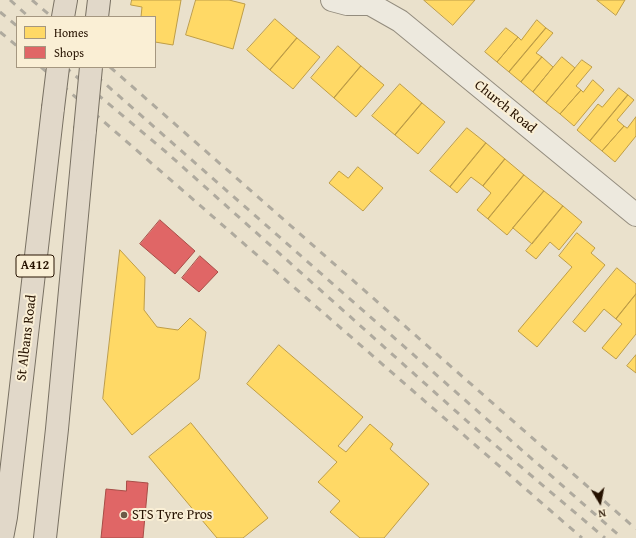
<!DOCTYPE html>
<style>
body{margin:0}
#map{position:relative;width:636px;height:538px;overflow:hidden;background:#eae1cc;font-family:"Gentium Book Plus",serif}
canvas{display:block}
.legend{position:absolute;left:16px;top:16px;width:140px;height:52px;box-sizing:border-box;background:#faefd5;border:1px solid #a59780;margin:0;padding:5px 7px;list-style:none;font-size:12px;color:#261200}
.legend li{display:flex;align-items:center;gap:8px;height:20px}
.legend b{width:20px;border:1px solid #a59780}
.north{position:absolute;left:580px;top:482px;width:40px;height:40px;-webkit-text-stroke:3px #faefd5;paint-order:stroke;rotate:170deg;font-size:11px;font-weight:700;line-height:16px;text-align:center;color:#261200}
.north::after{content:'';display:block;margin:auto;width:14px;height:18px;background:#261200;clip-path:polygon(50% 0,100% 100%,50% 72%,0 100%)}
</style>
<div id="map">
<canvas width="636" height="538"></canvas>
<ul class="legend">
<li><b style="height:11px;background:#ffd966"></b>Homes</li>
<li><b style="height:11px;background:#e06666"></b>Shops</li>
</ul>
<div class="north">N</div>
</div>
<script>
const c = document.querySelector('canvas').getContext('2d');
c.lineJoin = 'round';
function paint(path, color) { c.fillStyle = color; c.fill(path, 'evenodd'); }
function stroke(path, color, width, dash) { c.strokeStyle = color; c.lineWidth = width; c.lineCap = dash ? 'butt' : 'round'; c.setLineDash(dash || []); c.stroke(path); }
function write(font, color, halo, rows, align = 'center') {
  c.font = font + ' "Gentium Book Plus",serif'; c.lineWidth = 4; c.setLineDash([]); c.textBaseline = 'middle'; c.strokeStyle = halo; c.fillStyle = color; for (const [text, x, y, turn = 0] of rows) {
    c.save(); c.translate(x, y); c.rotate((+turn || 0) * Math.PI / 180); c.textAlign = isNaN(turn) ? turn : align; if (halo) c.strokeText(text, 0, 0); c.fillText(text, 0, 0); c.restore();
  }
}
const homes = new Path2D(`
 M132 0H181L173 45 155 42V17H141L142 7 131 5Z
 M196 0H229L245 4 233 49 186 35Z
 M424 0H475L453 25Z
 M597 0H625L616 15Z
 M275 19 297 38 270 70 247 50Z
 M537 20 546 28 509 72 497 62 518 37 521 40Z
 M506 28 518 37 497 62 485 52Z
 M546 28 553 33 536 53 542 57 521 82 509 72Z
 M297 38 320 57 293 89 270 70Z
 M338 46 361 66 334 98 311 78Z
 M542 57 553 67 533 92 521 82Z
 M562 57 575 68 546 103 533 92Z
 M582 60 592 67 576 86 581 90 560 114 546 103Z
 M361 66 384 85 356 117 334 98Z
 M593 80 604 90 574 126 560 114 581 90 583 92Z
 M400 84 422 103 395 135 372 116Z
 M619 88 628 95 590 141 577 130 598 104 602 107Z
 M628 95 634 100 617 120 624 126 602 151 590 141Z
 M422 103 445 122 418 154 395 135Z
 M636 117V136L615 162 602 151 624 126 627 128Z
 M467 128 486 143 450 187 430 171Z
 M486 143 505 159 483 186 471 177 457 193 450 187Z
 M505 159 524 175 488 219 477 210 491 193 483 186Z
 M358 167 383 188 363 211 329 183 339 171 348 178Z
 M524 175 544 191 507 235 488 219Z
 M544 191 563 206 532 244 513 228Z
 M563 206 582 222 559 250 550 242 536 259 526 251Z
 M577 233 595 248 591 253 605 265 537 347 518 331 572 267 559 256Z
 M120 250 145 277 144 310 157 327 178 330 190 318 206 332 199 379 132 435 103 399Z
 M617 268 636 284V294L616 319 604 309 585 332 573 322Z
 M636 294V334L616 359 602 348 622 324 616 319Z
 M279 345 363 417 338 446 346 452 370 424 393 444 390 449 429 484 384 538H360L330 512 340 501 318 482 337 462 247 384Z
 M636 355V373L627 366Z
 M191 423 268 518 243 538H217L149 457Z`);
paint(homes, '#ffd966');
stroke(homes, '#be9d47', 1);
const shops = new Path2D(`
 M160 220 195 251 175 274 140 244Z
 M200 256 218 272 199 292 182 278Z
 M127 481 148 483 143 538H101L106 489 126 491Z`);
paint(shops, '#e06666');
stroke(shops, '#a84d47', 1);
const minor = new Path2D(`
 M332 0 347 4H370L400 21 636 215`);
const major = new Path2D(`
 M63 17 66 0
 M97 17 99 0
 M2 538 6 517 53 108
 M45 538 57 429 85 130`);
stroke(minor, '#938c7e', 24);
stroke(major, '#787062', 24);
stroke(minor, '#ede9de', 22);
stroke(major, '#e1d8c9', 22);
stroke(new Path2D(`
 M10 0 29 17
 M32 0 52 17
 M0 12 17 26
 M0 32 17 46
 M41 67 582 538
 M65 67 166 152 468 422 605 538
 M86 67 622 538
 M110 67 636 529`), '#afaa9e', 3, [7, 7]);
const majorBridge = new Path2D(`
 M53 108 58 67
 M85 130 91 67`);
stroke(majorBridge, '#787062', 24, []);
stroke(majorBridge, '#e1d8c9', 22);
for (const [x, y, r, color] of [
 [124,515,4,"#6b5a47"]
]) { const dot = new Path2D(); dot.arc(x, y, r, 0, 2 * Math.PI); c.fillStyle = color; c.fill(dot); stroke(dot, '#faefd5', 1.5); }
for (const [x, y, w] of [
 [35,266,38]
]) { const box = new Path2D(); box.roundRect(x - w / 2, y - 11, w, 22, 3); c.fillStyle = '#faefd5'; c.fill(box); stroke(box, '#261200', 1); }
write('bold 13px', '#261200', null, [
 ["A412",35,266]
]);
write('14px', '#261200', '#faefd5', [
 ["Church Road",505,107,39],
 ["St Albans Road",27,338,-83]
]);
write('14px', '#261200', '#faefd5', [
 ["STS Tyre Pros",132,515]
], 'left');
</script>
